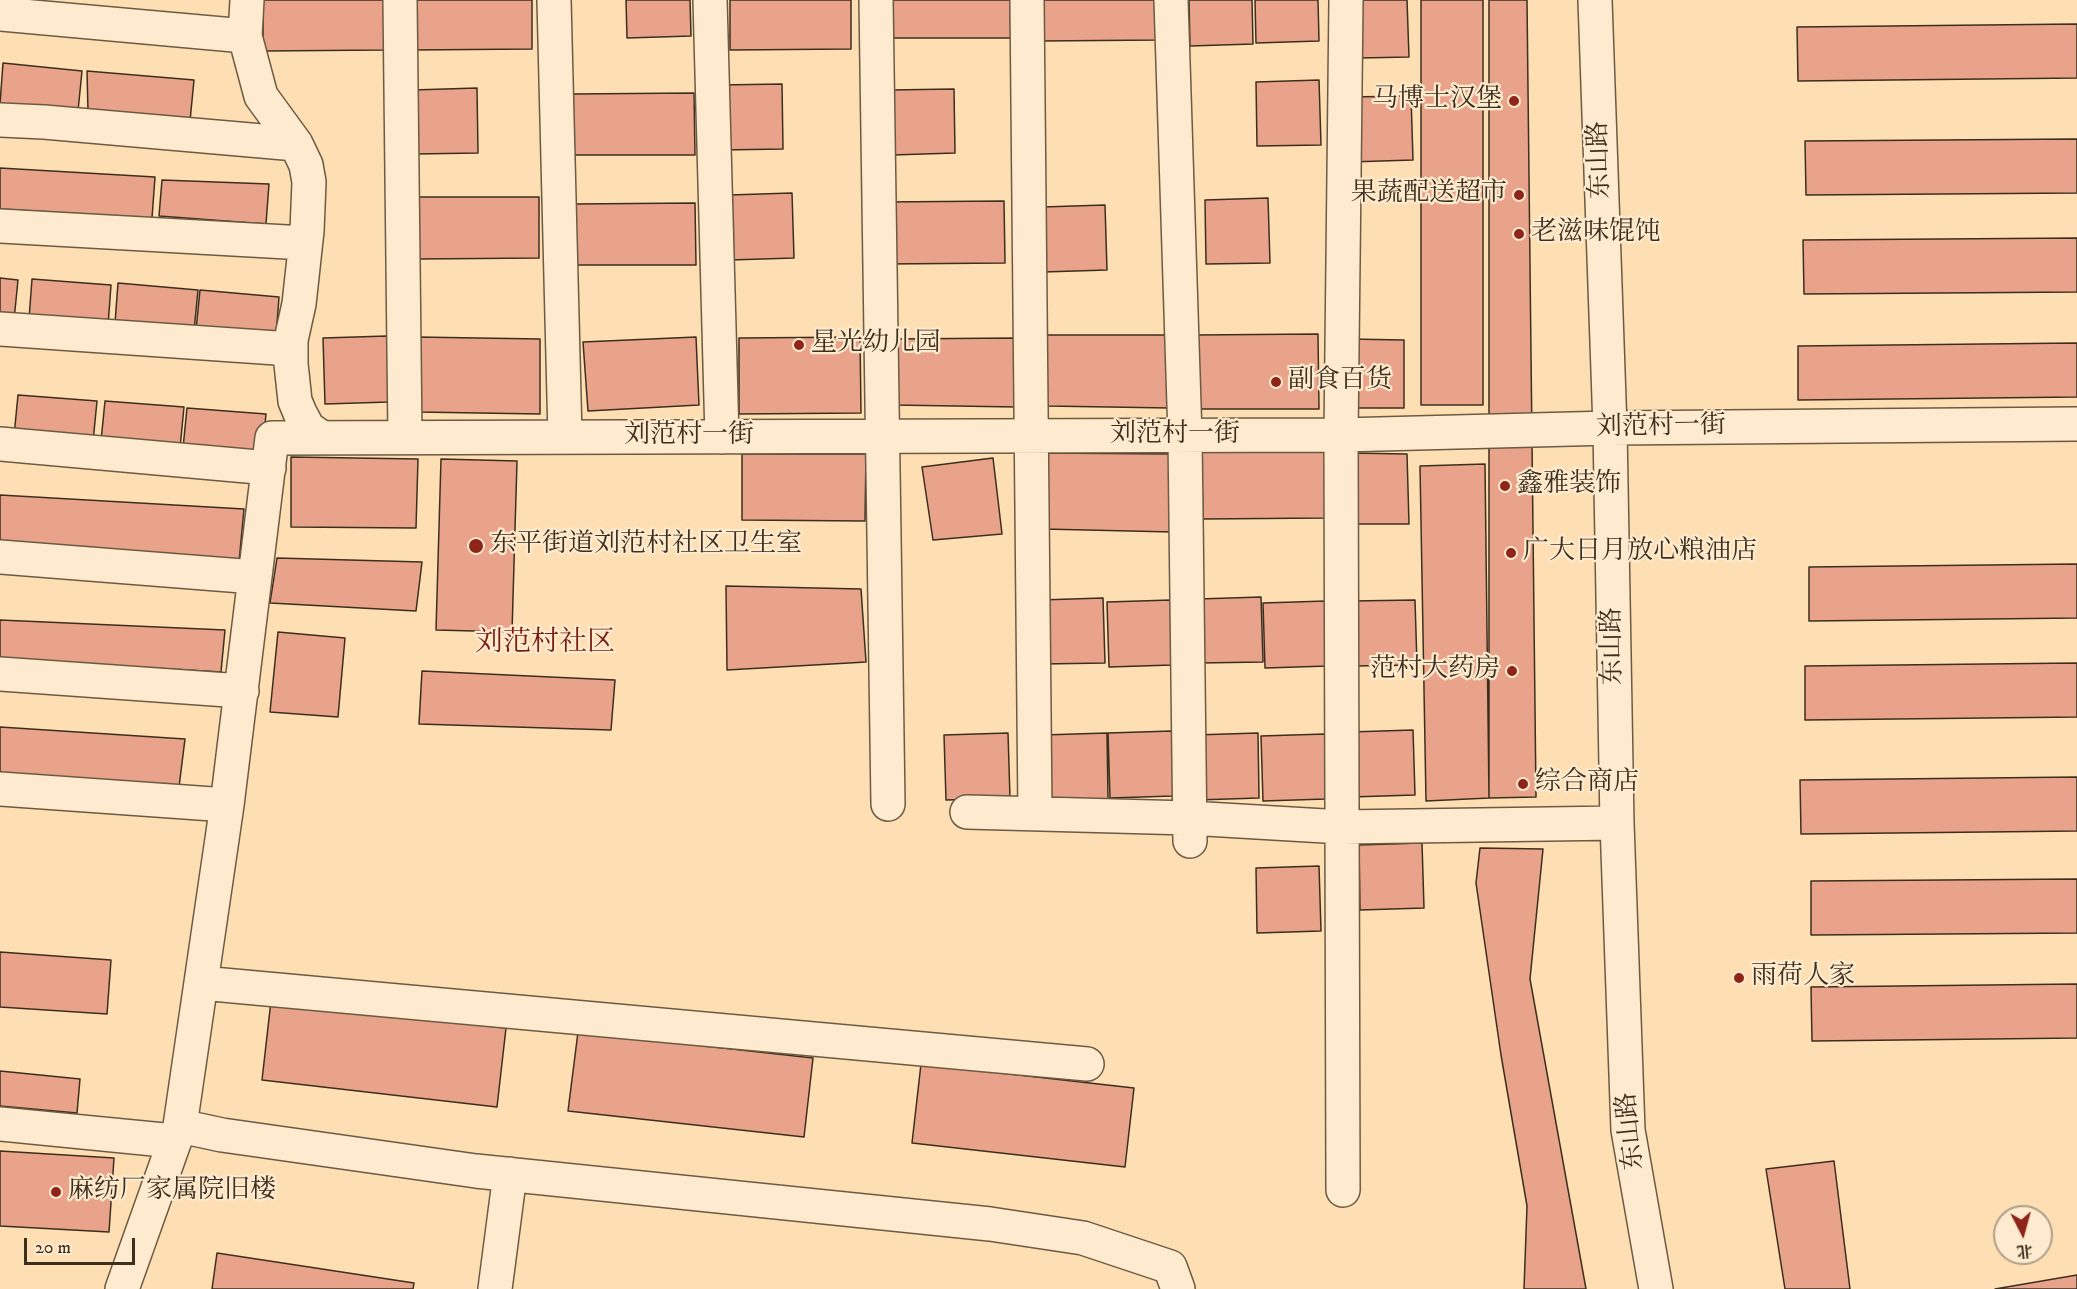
<!DOCTYPE html>
<meta charset="utf-8">
<style>
body{margin:0}
#map{position:relative;width:2077px;height:1289px;overflow:hidden;background:#fedeb3;font-family:"IM FELL DW Pica","Noto Serif SC",serif}
canvas{display:block}
.north{position:absolute;left:1993px;top:1205px;width:60px;height:60px;box-sizing:border-box;background:#feeace;border:2px solid #b09f88;border-radius:50%;rotate:174deg;font-size:16px;font-weight:700;line-height:24px;text-align:center;color:#3c2f1e}
.north::after{content:'';display:block;margin:auto;width:21px;height:27px;background:#8f2418;clip-path:polygon(50% 0,100% 100%,50% 72%,0 100%)}
.scale{position:absolute;left:24px;top:1238px;width:111px;height:27px;box-sizing:border-box;border:3px solid #3c2f1e;border-top:0;padding-left:8px;font-size:18px;line-height:21px;white-space:nowrap;color:#3c2f1e;-webkit-text-stroke:4px #feeace;paint-order:stroke}
</style>
<div id="map">
<canvas width="2077" height="1289"></canvas>
<div class="north">北</div>
<div class="scale">20 m</div>
</div>
<script>
const c = document.querySelector('canvas').getContext('2d');
c.lineJoin = 'round';
function paint(path, color) { c.fillStyle = color; c.fill(path, 'evenodd'); }
function stroke(path, color, width, dash) { c.strokeStyle = color; c.lineWidth = width; c.lineCap = dash ? 'butt' : 'round'; c.setLineDash(dash || []); c.stroke(path); }
function write(font, color, halo, rows, align = 'center') {
  c.font = font + ' "IM FELL DW Pica","Noto Serif SC",serif'; c.lineWidth = 4.5; c.setLineDash([]); c.textBaseline = 'middle'; c.strokeStyle = halo; c.fillStyle = color; for (const [text, x, y, turn = 0] of rows) {
    c.save(); c.translate(x, y); c.rotate((+turn || 0) * Math.PI / 180); c.textAlign = isNaN(turn) ? turn : align; if (halo) c.strokeText(text, 0, 0); c.fillText(text, 0, 0); c.restore();
  }
}
const building = new Path2D(`
 M263 0H384V50L263 51Z
 M411 0H532V49L411 50Z
 M626 0H690L691 36 627 38Z
 M730 0H851V49L730 50Z
 M890 0H1010L1011 38H890Z
 M1038 0H1159L1160 40 1039 41Z
 M1189 0H1252L1253 44 1190 46Z
 M1255 0H1318L1319 41 1256 43Z
 M1359 0H1407L1409 57 1360 58Z
 M1421 0H1483V405H1421Z
 M1489 0H1527L1536 797 1489 798Z
 M2077 24V78L1798 81 1797 27Z
 M3 63 82 71 78 111 0 104Z
 M87 71 194 80 190 121 88 111Z
 M1319 80 1321 145 1257 146 1256 82Z
 M782 84 783 149 720 150 719 85Z
 M477 88 478 153 415 154 413 90Z
 M954 89 955 153 892 155 890 90Z
 M694 93 695 155H574L573 94Z
 M1411 96 1413 160 1350 162 1348 97Z
 M2077 139V193L1806 195 1805 141Z
 M0 168 155 177 152 218 0 209Z
 M162 180 269 184 266 224 159 216Z
 M792 193 794 258 730 260 729 195Z
 M418 197H539V258L418 259Z
 M1268 198 1270 263 1206 264 1205 200Z
 M1004 201 1005 263 884 264 883 202Z
 M695 203 696 265H575L574 204Z
 M1105 205 1107 270 1043 272 1042 207Z
 M2077 238V292L1804 294 1803 240Z
 M0 278 18 280 14 320 0 319Z
 M32 279 111 285 108 326 29 319Z
 M118 283 198 290 194 331 115 323Z
 M200 290 279 297 276 337 196 330Z
 M1318 334 1319 409H1195V335Z
 M1045 335H1168L1170 408 1047 406Z
 M387 336 389 402 325 404 323 338Z
 M417 337 540 339V414L418 412Z
 M696 337 699 405 588 411 583 342Z
 M860 337 861 413 739 414V338Z
 M1015 338 1017 407 893 405 889 339Z
 M1348 339 1404 340V408H1347Z
 M2077 343V397L1798 400V346Z
 M18 395 97 401 93 442 14 436Z
 M105 401 184 407 180 448 101 441Z
 M187 408 266 414 262 455 183 448Z
 M1201 446 1327 447 1325 518 1203 519Z
 M1040 453 1173 454V532L1043 529Z
 M1350 453 1407 454 1409 524H1351Z
 M742 454H866L865 521 742 520Z
 M291 457 418 459 416 528 291 527Z
 M993 458 1002 534 933 540 922 467Z
 M441 459 517 461 512 632 436 630Z
 M1485 464 1489 798 1426 801 1420 466Z
 M0 495 244 509 239 562 0 545Z
 M277 558 422 562 416 611 270 603Z
 M2077 564V618L1809 621V567Z
 M726 586 861 589 866 662 727 670Z
 M1261 597 1263 662 1199 663 1198 599Z
 M1103 598 1105 663 1042 664 1040 600Z
 M1171 600 1172 665 1109 667 1107 602Z
 M1415 600 1417 665 1354 666 1352 601Z
 M1326 601 1328 666 1265 668 1263 603Z
 M0 620 225 630 221 672 0 659Z
 M278 632 345 638 338 717 270 712Z
 M2077 663V717L1805 720V666Z
 M422 671 615 680 611 730 419 724Z
 M0 727 185 739 179 787 0 775Z
 M1413 730 1415 795 1351 797 1350 732Z
 M1172 731 1173 796 1110 798 1108 733Z
 M1008 733 1010 798 946 800 944 735Z
 M1107 733 1108 799 1045 800 1043 735Z
 M1258 733 1259 798 1196 800 1194 735Z
 M1325 734 1326 799 1263 801 1261 736Z
 M2077 777V831L1801 834 1800 780Z
 M1422 843 1424 908 1360 910 1359 845Z
 M1480 848 1543 849 1530 979 1586 1289H1524L1527 1206 1501 1055 1476 883Z
 M1319 866 1321 931 1257 933 1256 868Z
 M2077 879V933L1811 935V881Z
 M0 952 111 960 107 1014 0 1007Z
 M2077 984V1038L1812 1041 1811 987Z
 M271 1001 506 1028 497 1107 262 1080Z
 M578 1032 813 1058 804 1137 568 1111Z
 M921 1064 1134 1088 1125 1167 912 1143Z
 M0 1071 80 1079 77 1113 0 1106Z
 M0 1151 114 1158 109 1232 0 1226Z
 M1834 1161 1850 1289H1785L1766 1169Z
 M217 1253 414 1283 413 1289H212Z
 M2077 1275V1289H1995Z`);
paint(building, '#e9a38b');
stroke(building, '#3c2f1e', 1.5);
const minor = new Path2D(`
 M247 0 245 36 261 96 296 144 306 165 309 182 307 231 299 304 291 340V364L295 401 300 413 308 428 321 437
 M400 0 405 437
 M554 0 565 437
 M710 0 722 437
 M876 0 888 804
 M1027 0 1035 814
 M1171 0 1185 436 1190 841
 M1595 0 1610 428 1617 823 1628 1130 1656 1289
 M0 14 245 36
 M0 120 44 122 296 144
 M0 226 305 243
 M0 329 291 349
 M0 444 269 468
 M0 557 255 577
 M0 674 242 691
 M0 789 227 805
 M967 812 1189 818 1342 827 1617 823
 M201 983 1087 1064
 M0 1124 174 1141
 M180 1126 222 1135 476 1171 990 1224 1083 1238 1170 1267 1178 1289
 M1343 1190 1341 435 1346 0
 M122 1289 180 1126 227 805 272 438 1341 435 1610 428 2077 424
 M495 1289 510 1174`);
stroke(minor, '#6c5b43', 36);
stroke(minor, '#feeace', 33);
for (const [x, y, r, color] of [
 [1514,101,6,"#8f2418"],
 [1519,195,6,"#8f2418"],
 [1519,234,6,"#8f2418"],
 [799,345,6,"#8f2418"],
 [1276,382,6,"#8f2418"],
 [1505,486,6,"#8f2418"],
 [476,546,8,"#8f2418"],
 [1511,553,6,"#8f2418"],
 [1512,671,6,"#8f2418"],
 [1523,784,6,"#8f2418"],
 [1739,978,6,"#8f2418"],
 [56,1192,6,"#8f2418"]
]) { const dot = new Path2D(); dot.arc(x, y, r, 0, 2 * Math.PI); c.fillStyle = color; c.fill(dot); stroke(dot, '#feeace', 2); }
write('26px', '#3c2f1e', '#feeace', [
 ["马博士汉堡",1502,101,"right"],
 ["果蔬配送超市",1507,195,"right"],
 ["老滋味馄饨",1531,234],
 ["星光幼儿园",811,345],
 ["副食百货",1288,382],
 ["鑫雅装饰",1517,486],
 ["东平街道刘范村社区卫生室",490,546],
 ["广大日月放心粮油店",1523,553],
 ["范村大药房",1500,671,"right"],
 ["综合商店",1535,784],
 ["雨荷人家",1751,978],
 ["麻纺厂家属院旧楼",68,1192]
], 'left');
write('26px', '#3c2f1e', '#feeace', [
 ["东山路",1601,160,-92],
 ["刘范村一街",1661,428,-1],
 ["刘范村一街",1175,436],
 ["刘范村一街",689,437],
 ["东山路",1614,646,-91],
 ["东山路",1632,1131,-96]
]);
write('28px', '#7a1f14', '#feeace', [
 ["刘范村社区",545,644]
]);
</script>
